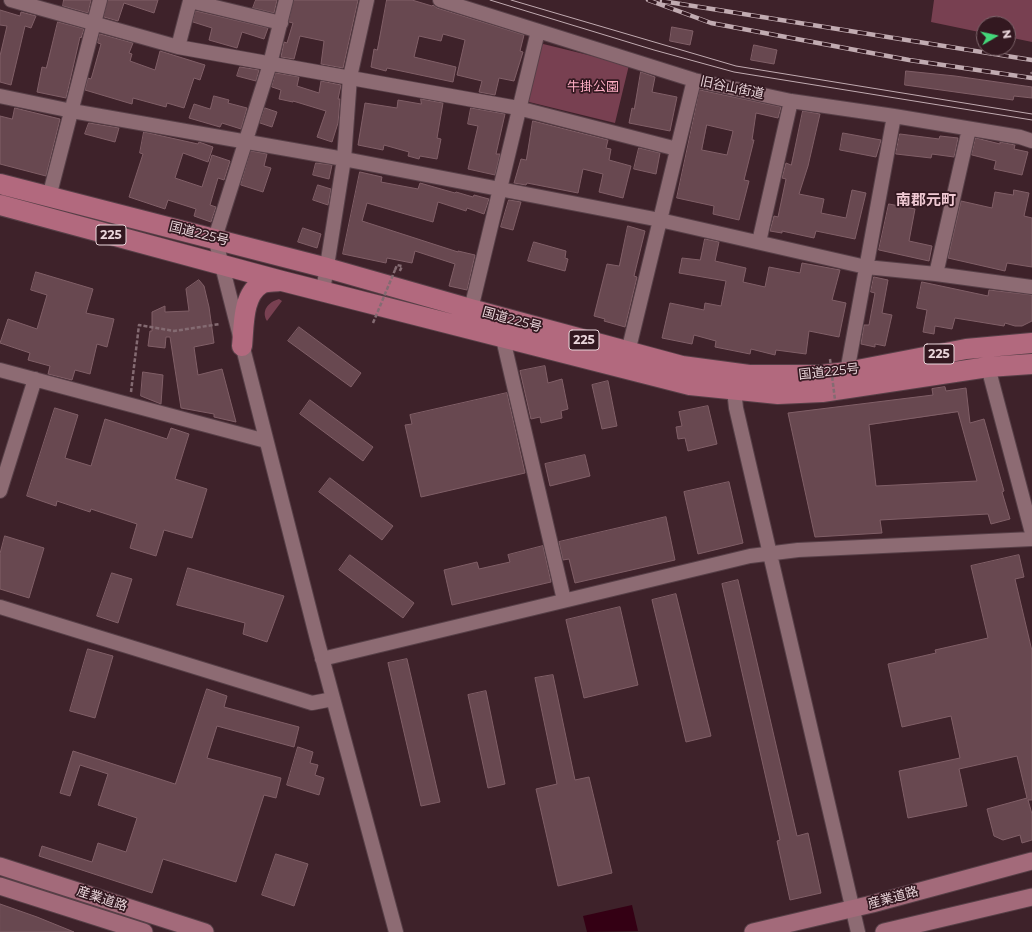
<!DOCTYPE html>
<meta charset="utf-8">
<style>
body{margin:0}
#map{position:relative;width:1032px;height:932px;overflow:hidden;background:#3e222a;font-family:Montserrat,sans-serif}
canvas{display:block}
.north{position:absolute;left:976px;top:16px;width:40px;height:40px;box-sizing:border-box;background:#331820;border:1px solid #7c646a;border-radius:50%;rotate:81deg;font-size:11px;font-weight:700;line-height:16px;text-align:center;color:#e9d5da}
.north::after{content:'';display:block;margin:auto;width:14px;height:18px;background:#44d77a;clip-path:polygon(50% 0,100% 100%,50% 72%,0 100%)}
</style>
<div id="map">
<canvas width="1032" height="932"></canvas>
<div class="north">N</div>
</div>
<script>
const c = document.querySelector('canvas').getContext('2d');
c.lineJoin = 'round';
function paint(path, color) { c.fillStyle = color; c.fill(path, 'evenodd'); }
function stroke(path, color, width, dash) { c.strokeStyle = color; c.lineWidth = width; c.lineCap = dash ? 'butt' : 'round'; c.setLineDash(dash || []); c.stroke(path); }
function write(font, color, halo, rows, align = 'center') {
  c.font = font + ' Montserrat,"Noto Sans JP",sans-serif'; c.lineWidth = 3.5; c.setLineDash([]); c.textBaseline = 'middle'; c.strokeStyle = halo; c.fillStyle = color; for (const [text, x, y, turn = 0] of rows) {
    c.save(); c.translate(x, y); c.rotate((+turn || 0) * Math.PI / 180); c.textAlign = isNaN(turn) ? turn : align; if (halo) c.strokeText(text, 0, 0); c.fillText(text, 0, 0); c.restore();
  }
}
paint(new Path2D(`
 M934 0H1032V42L1008 37V24H984V33L931 22Z
 M535 42 629 65 615 123 521 100Z
 M279 299 282 301 267 321C261 311 268 302 279 299Z`), '#784051');
paint(new Path2D(`
 M632 905 638 931 587 932 583 916Z`), '#340014');
const building = new Path2D(`
 M64 0H91L88 13 63 6Z
 M108 0H158L154 13 124 3 118 21 104 17Z
 M256 0H277L274 13 253 8Z
 M294 0H358L343 68 321 64 324 41 300 36 294 59 281 57 284 42 287 43 293 23 289 22Z
 M387 0H412L432 6 433 5 437 8 524 35 520 51 523 52 514 81 499 78 495 95 479 92 482 81 457 75 465 40 443 34 441 41 419 36 414 57 456 67 453 82 387 68 386 71 371 67 374 49 377 50Z
 M0 10 20 16 21 12 36 16 31 28 25 26 11 85 0 82V56L7 26 0 25Z
 M196 11 268 28 264 39 242 32 237 48 209 40 212 28 193 22Z
 M58 22 84 29 81 38 80 37 66 98 37 92 42 67 46 68Z
 M672 27 693 31 690 45 670 41Z
 M100 34 133 43 129 53 132 54 130 61 155 70 160 51 205 65 200 80 194 78 184 108 167 103 166 107 133 98 132 104 85 90 88 78 91 79 92 76 101 44 98 43Z
 M754 45 777 50 774 64 751 60Z
 M240 67 259 70 256 81 237 76Z
 M906 71 955 76 1032 87V98L1014 96 1013 100 905 85Z
 M641 72 655 77 652 92 677 97 670 131 629 123 632 108 634 109Z
 M276 73 299 77 297 86 319 93 321 81 341 85 338 99H340L338 123 332 142 317 137 326 111 293 101V102L279 99 281 90 272 87Z
 M700 90 781 107 778 118 756 113 752 140H754L744 180 749 181 739 220 713 214 714 206 677 198ZM707 125 733 131 727 155 702 150Z
 M214 96 229 100 228 103 247 108 241 129 222 123 220 127 189 118 194 104 210 109Z
 M421 99 443 103 437 138 441 139 437 159 420 156 419 159 408 156 409 152 384 145 383 150 358 145 365 103 397 108 398 100 421 104Z
 M15 108 60 119 46 176 0 164V116L12 119Z
 M265 108 277 112 272 127 260 123Z
 M471 108 505 114 496 154H500L495 175 468 169 478 126 468 124Z
 M803 111 820 114 808 166 799 194 824 199 821 213 846 218 852 190 866 193 855 239 816 231 814 238 782 231V233L770 231 774 216 778 217 786 179 782 178 786 163 791 165Z
 M533 121 608 140 606 148 611 149 609 160 631 166 623 198 599 192 603 174 583 169 578 193 527 183 526 185 514 183 521 159 526 160Z
 M89 123 119 128 115 142 85 134Z
 M144 132 198 144 199 142 213 147 208 162 183 153 175 178 202 187 212 155 230 161 224 180 218 178 210 205 216 207 211 222 194 216 196 209 168 200 165 209 129 197 143 154 140 153Z
 M843 133 881 140 876 157 840 150Z
 M900 134 939 139 940 136 958 138 954 157 932 154 931 158 896 154Z
 M976 138 1000 144V142L1015 145 1014 149 1028 152 1022 175 994 169 996 161 972 155Z
 M639 148 660 153 656 174 634 169Z
 M251 151 267 154 264 166 271 168 263 192 241 185Z
 M316 163 332 165 329 179 313 175Z
 M360 172 382 177 381 182 418 189 420 183 455 193 456 192 473 197 474 195 489 199 484 214 467 208 466 211 438 202 433 222 367 203 362 221 458 252V251L475 255 467 290 449 286 455 264 415 251 412 263 387 258 386 263 343 254Z
 M318 185 331 189 328 205 313 200Z
 M1014 190 1029 193 1024 216 1032 218V267L1007 263 1005 271 948 258 961 201 992 208 995 192 1013 195Z
 M509 200 521 202 513 230 501 227Z
 M889 204 915 209 909 241 932 246 929 261 879 250Z
 M628 226 645 231 634 276 637 277 625 327 604 321 605 319 594 316 607 264 619 266Z
 M303 228 321 234 317 248 298 242Z
 M705 239 719 242 715 261 746 268 743 282 765 287 769 267 800 273 802 263 840 270 832 300 846 303 839 337 809 331 806 354 776 350 775 355 751 349 750 354 715 347 716 341 694 335 692 344 662 338 670 303 704 310 705 303 721 306 726 281 679 273 682 258 700 260Z
 M534 242 566 251 565 258 568 259 565 271 528 261Z
 M36 272 93 289 86 313 114 319 107 347 97 344 90 374 75 370 72 380 48 374 50 366 28 360 30 353 0 343 8 319 37 329 47 295 31 290Z
 M874 277 888 280 882 313 892 315 885 346 875 344V347L861 344 864 325H869L875 293 871 292Z
 M199 280 204 286 209 307 214 343 194 347 198 375 222 369 236 422 214 417V414L181 408 170 337H166L165 348 148 346 150 331H152V312L165 306V312L189 311 186 289Z
 M922 282 988 296 989 290 1032 295V321L1022 326H1015L1005 323 1004 326 955 318 952 329 935 326 934 334 923 332 927 310 917 308Z
 M299 327 361 373 351 387 288 341Z
 M545 366 548 383 562 379 568 409 561 411 562 418 541 423 540 417 531 419 520 371Z
 M143 372 163 375 161 404 141 396Z
 M608 381 617 426 602 429 592 385Z
 M945 387 946 391 966 388 970 423 984 419 1004 491 1002 492 1010 519 991 524 988 514 880 520 882 533 815 537 788 413 933 395 932 389ZM958 412 977 481 876 486 869 425Z
 M507 393 525 473 421 497 405 425 412 424 410 415Z
 M310 400 373 447 363 461 300 414Z
 M708 406 717 444 688 451 685 438 678 439 676 427 682 426 679 412Z
 M55 408 78 415 65 458 91 466 105 419 167 439 171 428 189 434 175 479 207 489 192 538 164 530 156 556 130 548 137 524 91 509 90 512 57 501 56 506 27 496Z
 M585 455 590 476 550 486 545 464Z
 M330 478 393 526 382 540 319 492Z
 M729 482 743 543 698 554 684 492Z
 M666 517 675 560 575 583 569 559 563 560 559 542Z
 M5 536 44 548 29 598 0 589V554Z
 M543 546 551 582 452 605 444 570 477 562 479 569 510 562 508 555Z
 M350 555 414 603 403 618 339 570Z
 M1019 555 1024 577 1015 579 1032 651V800H1028L1032 814V840L1022 843 1020 835 1003 840 994 836 987 809 1027 798 1017 756 959 769 967 806 908 818 899 771 960 758 951 716 902 727 888 664 936 653 935 650 988 638 971 566Z
 M188 568 284 596 267 642 243 634 245 623 177 605Z
 M112 573 132 579 118 623 97 616Z
 M738 580 797 836 808 833 821 893 790 900 777 841 780 840 722 584Z
 M676 594 711 736 686 742 652 600Z
 M620 607 638 685 584 698 566 620Z
 M88 649 113 656 95 718 70 711Z
 M407 659 440 802 421 806 388 663Z
 M553 675 575 780 589 777 612 873 558 886 536 789 557 784 535 678Z
 M207 689 227 696 224 707 299 727 294 747 217 726 207 758 281 778 276 798 264 795 236 882 163 859 152 893 39 856 42 846 92 862 98 843 126 852 137 818 98 805 108 774 80 765 70 796 60 793 73 751 175 784Z
 M486 691 505 784 488 788 468 695Z
 M298 747 313 752 310 763 318 765 315 775 324 778 319 795 287 785Z
 M276 854 308 864 294 906 262 895Z
 M0 904 37 917 74 932H0Z`);
paint(building, '#684850');
stroke(building, '#805f67', 1);
const minor = new Path2D(`
 M11 0 178 47 518 108 677 149
 M286 0 270 64 215 238 317 639 396 932
 M440 0 694 80 791 101 894 116 1020 137 1032 141
 M178 47 190 1 281 23
 M0 96 72 111 344 159 660 220 866 267 936 274 1032 287
 M49 197 100 0
 M759 242 791 101
 M936 274 969 129
 M323 291 344 159 350 77 367 0
 M471 309 538 31
 M503 339 564 600
 M628 352 694 80
 M988 367 1032 533
 M0 370 266 441
 M847 372 894 116
 M734 390 736 408 858 932
 M0 491 35 379
 M0 607 312 703 333 699
 M322 659 750 556 798 550 1032 539`);
const major = new Path2D(`
 M0 866 205 932
 M0 886 144 932
 M753 932 872 904 1032 861
 M884 932 1032 897`);
const highway = new Path2D(`
 M0 184 327 268 471 309 682 366 749 375H821L847 372 966 349 1032 343
 M0 205 282 281 690 385 778 394 822 392 988 367 1032 364
 M242 346C244 328 242 295 261 284 266 281 274 282 280 281`);
stroke(minor, '#573f47', 16);
stroke(major, '#573f47', 19);
stroke(highway, '#573f47', 22);
stroke(new Path2D(`
 M1031 72 1032 74
 M395 270 397 265 402 266 399 273
 M131 392 139 325 174 331 220 324`), '#846b72', 2.5, [4, 2]);
stroke(minor, '#8d6b73', 14);
stroke(major, '#a36a7a', 17);
stroke(highway, '#b2697e', 20);
stroke(new Path2D(`
 M490 0 654 50 734 72 1032 120
 M511 0 736 66 1032 114`), '#c1abb1', 1);
const rail = new Path2D(`
 M648 0 711 23 909 60 1032 78
 M662 1 1032 60`);
stroke(rail, '#c1abb1', 4.5);
stroke(rail, '#331820', 3, [9]);
stroke(new Path2D(`
 M373 323 395 270
 M830 359 835 400`), '#846b72', 2.5, [4, 2]);
for (const [x, y, w] of [
 [111,235,30],
 [584,340,30],
 [939,354,30]
]) { const box = new Path2D(); box.roundRect(x - w / 2, y - 10, w, 20, 3); c.fillStyle = '#331820'; c.fill(box); stroke(box, '#e9d5da', 1); }
write('bold 12px', '#e9d5da', null, [
 ["225",111,235],
 ["225",584,340],
 ["225",939,354]
]);
write('13px', '#fdaec3', '#331820', [
 ["牛掛公園",593,87]
]);
write('13px', '#e9d5da', '#331820', [
 ["旧谷山街道",732,88,12],
 ["国道225号",199,234,14],
 ["国道225号",512,320,15],
 ["国道225号",829,372,-6],
 ["産業道路",893,898,-15],
 ["産業道路",102,899,18]
]);
write('bold 15px', '#f0c9d3', '#331820', [
 ["南郡元町",926,201]
]);
</script>
